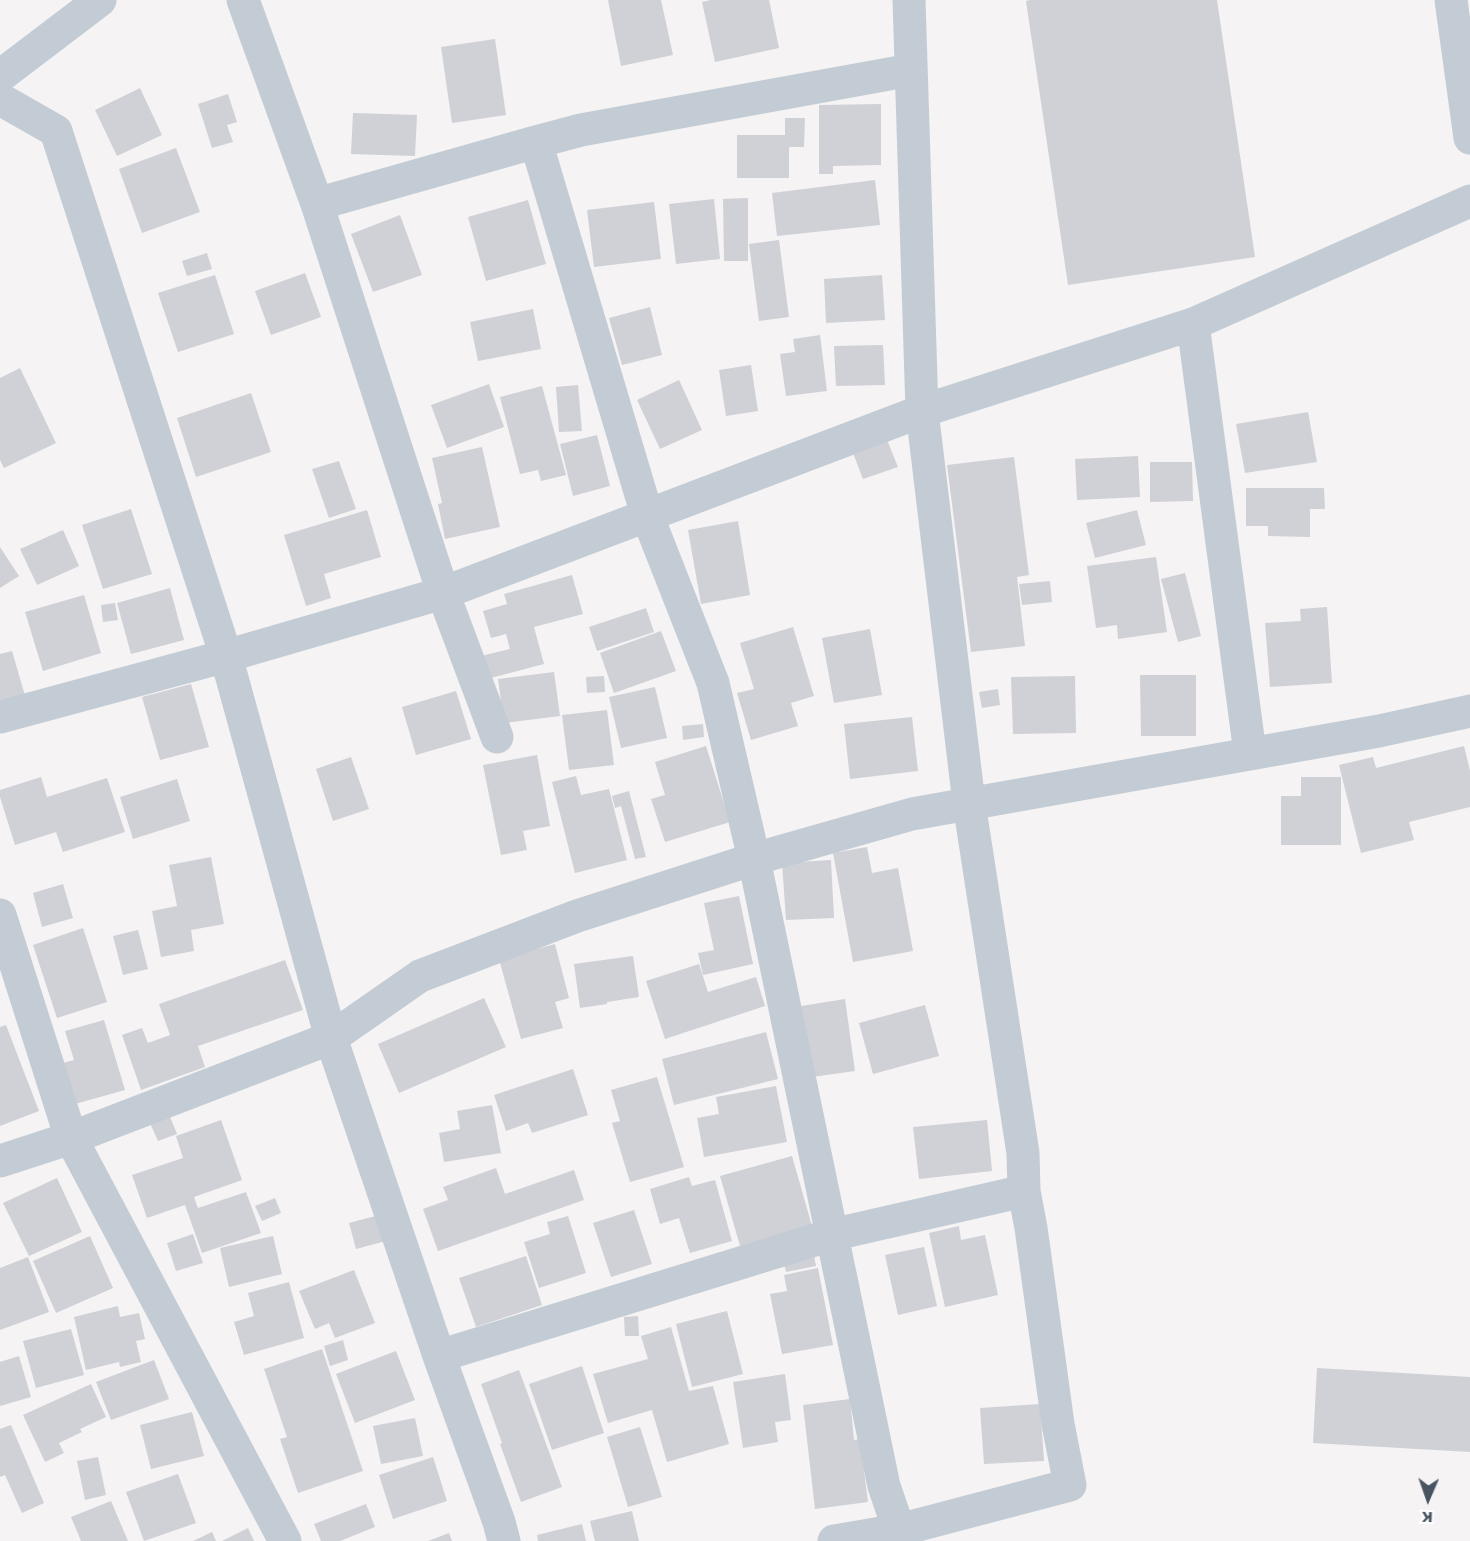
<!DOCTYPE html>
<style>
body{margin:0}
#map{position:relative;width:1470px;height:1541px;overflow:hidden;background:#f5f3f3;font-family:"Work Sans",sans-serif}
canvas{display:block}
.north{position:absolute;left:1398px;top:1469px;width:60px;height:60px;-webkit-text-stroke:4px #fff;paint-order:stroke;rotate:182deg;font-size:16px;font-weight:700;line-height:24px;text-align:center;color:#495461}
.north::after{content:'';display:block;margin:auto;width:21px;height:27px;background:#495461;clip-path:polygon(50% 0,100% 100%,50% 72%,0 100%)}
</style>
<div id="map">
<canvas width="1470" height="1541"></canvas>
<div class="north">K</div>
</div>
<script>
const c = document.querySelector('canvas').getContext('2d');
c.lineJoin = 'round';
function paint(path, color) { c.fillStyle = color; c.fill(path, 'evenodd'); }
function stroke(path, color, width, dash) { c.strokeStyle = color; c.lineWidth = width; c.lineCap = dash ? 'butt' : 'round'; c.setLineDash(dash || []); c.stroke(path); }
paint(new Path2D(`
 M608 0H661L673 55 621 66Z
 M711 0H769L779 48 715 62 702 2Z
 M1030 0H1217L1255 257 1068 285 1026 1Z
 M495 39 506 115 452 123 441 47Z
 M140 88 162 135 117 156 95 110Z
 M228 94 237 122 227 125 233 142 212 148 198 104Z
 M881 104V165L833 166V174H819V105Z
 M353 113 417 115 415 156 351 154Z
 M785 118H805L804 147H789V178H737V135H785Z
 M176 148 200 212 142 233 119 169Z
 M875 180 880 225 777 236 772 193Z
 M748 198V261H724L723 199Z
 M714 199 720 259 676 264 669 204Z
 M528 200 546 264 486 281 468 217Z
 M654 202 661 259 594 267 587 210Z
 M400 215 422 275 373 292 351 234Z
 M779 240 789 317 759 321 749 244Z
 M207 253 212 269 187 276 182 261Z
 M305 273 321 317 271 335 255 291Z
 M215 275 234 334 178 352 158 293Z
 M882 275 885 320 826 323 824 279Z
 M650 307 662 355 622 365 609 318Z
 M533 309 541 349 478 361 470 322Z
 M820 335 827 391 786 396 780 354 795 352 793 339Z
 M883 345 885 385 836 386 834 346Z
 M751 365 758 411 726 416 719 370Z
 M20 368 56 443 4 468 0 460V378Z
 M679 380 702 430 660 449 637 400Z
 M489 384 504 427 447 448 431 405Z
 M578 385 582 431 559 432 556 387Z
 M542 386 566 475 541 481 538 470 520 474 500 397Z
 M251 393 271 452 196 477 177 418Z
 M1308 412 1317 462 1245 473 1236 424Z
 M597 435 610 486 573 496 560 444Z
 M887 440 898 467 863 479 853 453Z
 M482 447 500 527 445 539 438 504 442 503 432 458Z
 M1138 456 1140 497 1077 500 1075 459Z
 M1014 457 1029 575 1017 577 1025 646 971 652 947 465Z
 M339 461 356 509 329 518 312 469Z
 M1150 462H1192L1193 501 1150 502Z
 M1246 488H1324L1325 509H1310V537L1268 536V526H1246Z
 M131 509 152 574 103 589 82 525Z
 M367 510 381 557 324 574 331 598 306 606 284 535Z
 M1137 510 1146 545 1095 558 1086 523Z
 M738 521 750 595 701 604 688 530Z
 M63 530 79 566 37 585 20 549Z
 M0 547 19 576 0 588Z
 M1156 557 1167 632 1118 639 1117 625 1096 628 1087 566Z
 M1185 573 1201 636 1178 642 1161 579Z
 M572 575 583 614 534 627 544 664 487 679 481 656 510 649 506 634 491 638 483 611 507 604 504 594Z
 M1050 581 1052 602 1022 605 1019 584Z
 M170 588 184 640 131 654 117 603Z
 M84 595 101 653 43 671 25 612Z
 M115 603 118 620 103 622 101 605Z
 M1327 607 1332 683 1270 687 1265 623 1301 621 1300 609Z
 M646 608 654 632 597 651 589 627Z
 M793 627 814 696 791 703 798 726 751 740 737 693 754 689 740 643Z
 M870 629 882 695 834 703 822 638Z
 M661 631 676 671 614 693 600 653Z
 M12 651 26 699 0 706V654Z
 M554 672 560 716 504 723 498 679Z
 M1140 675H1196V736H1141Z
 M604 676 605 692 587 693 586 677Z
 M1075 676 1076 733 1013 734 1011 677Z
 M191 684 209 747 160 760 142 697Z
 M655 687 667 738 621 748 609 697Z
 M998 689 1000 705 982 708 979 692Z
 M456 691 471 739 416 755 402 707Z
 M607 710 614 765 569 770 562 715Z
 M912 717 918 771 850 779 844 724Z
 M703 724 704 737 683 740 682 726Z
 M706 746 730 822 665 842 651 799 665 795 655 762Z
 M1464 746 1470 771V807L1409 822 1414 840 1361 853 1339 765 1373 757 1376 768Z
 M537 755 550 826 523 831 527 850 501 855 483 765Z
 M351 757 369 809 333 821 316 769Z
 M576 776 581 795 609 789 627 860 575 873 552 782Z
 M41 777 47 797 107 778 125 832 63 852 56 832 15 845 0 797V790Z
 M1301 777H1341V845H1281V796H1301Z
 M177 779 190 821 133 839 120 797Z
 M629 791 646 857 635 859 621 806 615 808 612 796Z
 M867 847 872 873 898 868 913 951 853 962 833 853Z
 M211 857 224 924 191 930 194 951 161 957 152 911 177 906 169 865Z
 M831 860 834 918 786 920 782 863Z
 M63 884 73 918 42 927 33 893Z
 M739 896 753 964 703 975 698 953 714 950 704 903Z
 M83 928 107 1002 57 1018 33 945Z
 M138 930 148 969 123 975 113 936Z
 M555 944 569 998 555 1002 563 1028 521 1039 499 959Z
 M633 956 639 997 607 1002V1004L580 1008 574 964Z
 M285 960 303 1010 198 1046 205 1067 141 1090 122 1035 142 1028 148 1043 170 1035 159 1004Z
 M699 964 708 992 756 977 765 1006 665 1039 646 981Z
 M484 998 506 1047 399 1093 378 1044Z
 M845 999 855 1071 805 1078 795 1007Z
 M925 1005 939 1056 873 1074 859 1023Z
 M104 1020 125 1090 75 1104 63 1063 74 1060 65 1031Z
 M6 1025 39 1111 0 1126V1027Z
 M766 1032 778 1079 674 1105 662 1059Z
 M573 1069 588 1115 532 1133 528 1123 506 1131 494 1095Z
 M657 1077 684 1167 630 1182 612 1123 620 1121 611 1090Z
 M776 1086 787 1142 704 1157 697 1118 719 1114 716 1097Z
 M492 1105 501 1153 444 1162 439 1133 460 1129 457 1111Z
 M168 1112 177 1134 158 1141 149 1121Z
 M221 1120 242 1180 194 1197 198 1208 246 1192 261 1233 202 1253 185 1205 147 1218 132 1175 183 1158 176 1136Z
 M987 1120 992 1171 919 1179 913 1127Z
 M792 1156 812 1226 740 1246 720 1176Z
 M496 1168 505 1194 574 1170 584 1200 438 1251 423 1209 448 1200 443 1187Z
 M689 1177 692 1186 715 1180 732 1241 690 1253 679 1218 660 1224 650 1189Z
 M57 1178 82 1232 29 1256 3 1203Z
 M275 1198 281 1213 262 1221 255 1206Z
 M634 1210 652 1264 611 1277 593 1223Z
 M379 1215 386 1241 356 1249 349 1223Z
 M568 1216 586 1273 539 1288 524 1242 550 1234 547 1222Z
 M959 1226 961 1240 985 1235 998 1295 945 1307 929 1233Z
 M193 1234 203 1263 176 1271 167 1243Z
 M90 1236 113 1288 56 1313 33 1261Z
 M273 1236 282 1274 229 1287 220 1248Z
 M924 1247 937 1306 898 1315 885 1255Z
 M813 1250 816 1266 786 1272 782 1255Z
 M526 1256 542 1305 476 1327 459 1278Z
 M28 1257 49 1312 0 1330V1268Z
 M818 1268 833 1345 782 1354 770 1294 787 1291 784 1275Z
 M354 1270 375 1323 335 1338 329 1323 315 1329 299 1291Z
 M289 1282 304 1338 244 1355 234 1322 254 1316 248 1293Z
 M118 1306 120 1317 139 1313 145 1339 136 1341 141 1362 120 1367 119 1362 86 1370 74 1317Z
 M727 1311 743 1374 692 1387 676 1324Z
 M638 1316 639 1336H625L624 1317Z
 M671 1327 689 1391 713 1386 729 1444 667 1462 652 1410 608 1423 593 1374 648 1359 641 1336Z
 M71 1329 84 1375 36 1388 23 1341Z
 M343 1340 348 1360 330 1366 324 1346Z
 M322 1349 363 1471 298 1493 280 1439 287 1437 264 1369Z
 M396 1351 415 1400 355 1423 336 1374Z
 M19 1356 31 1397 0 1406V1362Z
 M154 1360 169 1399 111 1420 96 1382Z
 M582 1366 604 1433 552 1450 529 1384Z
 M1317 1368 1470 1377V1452L1313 1443Z
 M519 1370 562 1487 521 1502 500 1444 502 1443 481 1384Z
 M785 1374 791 1420 775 1422 778 1442 743 1448 733 1382Z
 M91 1384 106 1417 80 1429 82 1432 59 1443 64 1453 45 1462 23 1415Z
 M850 1399 854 1440 860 1439 868 1502 815 1509 803 1405Z
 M1040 1404 1044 1461 984 1464 980 1408Z
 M192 1412 204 1456 151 1469 140 1425Z
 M415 1418 423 1456 381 1464 373 1426Z
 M11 1425 44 1503 22 1513 5 1475 0 1477V1429Z
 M640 1427 662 1497 628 1507 607 1437Z
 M98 1457 106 1495 85 1500 77 1461Z
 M433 1457 447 1501 393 1519 379 1475Z
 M178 1474 196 1523 144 1541 126 1492Z
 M111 1501 128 1541H81L71 1517Z
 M366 1504 375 1527 340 1541H321L314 1524Z
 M632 1511 639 1541H595L590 1521Z
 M582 1524 586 1541H538L537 1535Z
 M248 1528 254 1541H222Z
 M212 1532 216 1541H193Z
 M449 1533 452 1541H428Z`), '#cfd1d7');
stroke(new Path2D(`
 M243 0 317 204 443 593 497 737
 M0 76 100 0
 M0 99 56 131 226 656 331 1038 439 1356 499 1522 504 1541
 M317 204 536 142
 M1193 324 1250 753
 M0 717 226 656 443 593 922 411 1193 324 1470 201
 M0 915 71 1138 285 1541
 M0 1161 71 1138 331 1038 420 976 577 916 754 859 912 814 1379 731 1470 711
 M439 1356 831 1235 1024 1191
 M899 1530 884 1486 754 859 713 683 647 515 536 142 581 130 911 70
 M834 1541 899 1530 1070 1485 1058 1424 1031 1228 1024 1191 1023 1153 969 803 922 411 909 0`), '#c3ccd4', 33);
stroke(new Path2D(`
 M1451 0 1470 138`), '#c3ccd4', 33);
</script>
